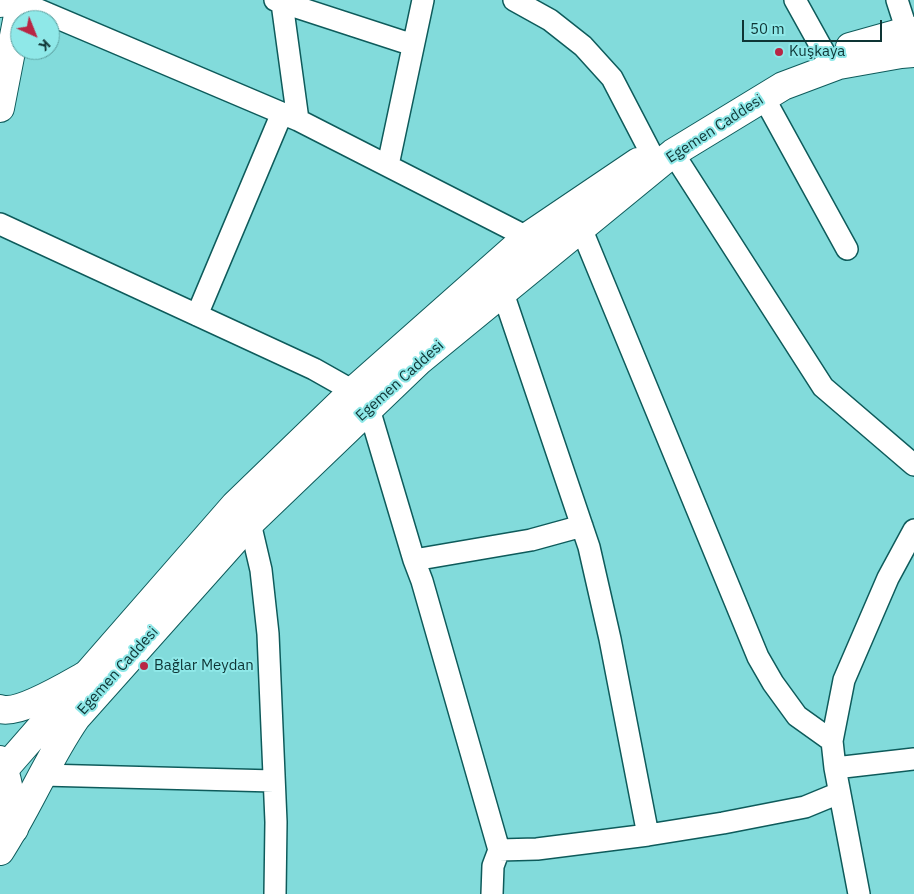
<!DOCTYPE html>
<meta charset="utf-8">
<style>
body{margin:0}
#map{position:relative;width:914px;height:894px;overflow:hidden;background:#82dbdb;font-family:"IBM Plex Sans",sans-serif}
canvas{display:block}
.north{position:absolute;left:10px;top:10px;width:50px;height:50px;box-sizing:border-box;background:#8fe8e8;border:1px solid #5ba0a0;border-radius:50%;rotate:136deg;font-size:14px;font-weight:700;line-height:20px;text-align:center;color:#0e3535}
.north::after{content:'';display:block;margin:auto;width:18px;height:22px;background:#b82644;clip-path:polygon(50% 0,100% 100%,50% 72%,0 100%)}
.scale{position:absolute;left:742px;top:20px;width:140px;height:22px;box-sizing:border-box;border:2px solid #0e3535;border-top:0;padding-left:6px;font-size:15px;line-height:18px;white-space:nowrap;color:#0e3535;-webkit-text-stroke:4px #8fe8e8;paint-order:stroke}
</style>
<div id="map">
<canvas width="914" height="894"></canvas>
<div class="north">K</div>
<div class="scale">50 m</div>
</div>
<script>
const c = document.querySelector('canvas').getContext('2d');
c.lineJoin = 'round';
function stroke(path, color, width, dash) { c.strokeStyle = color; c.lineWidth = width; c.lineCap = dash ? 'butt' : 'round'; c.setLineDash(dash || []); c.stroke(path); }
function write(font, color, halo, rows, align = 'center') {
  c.font = font + ' "IBM Plex Sans",sans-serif'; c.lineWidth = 4; c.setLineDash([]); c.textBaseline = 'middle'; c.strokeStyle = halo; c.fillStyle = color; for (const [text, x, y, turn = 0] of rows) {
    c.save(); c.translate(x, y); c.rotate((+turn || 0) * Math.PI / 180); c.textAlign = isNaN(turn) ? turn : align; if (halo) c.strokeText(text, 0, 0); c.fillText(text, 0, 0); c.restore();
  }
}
const minor = new Path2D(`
 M275 0 413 45
 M283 0 282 3 298 120
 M514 0 550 20 583 46 612 78 651 153
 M795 0 825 54
 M897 0 907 31
 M20 2 298 120 527 237
 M764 98 847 249
 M673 153 823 387 914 465
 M388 165 423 0
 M0 224 314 369 353 391 369 409 414 560 422 581 499 850 493 866 492 894
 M581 228 758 657 773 683 797 716 832 741
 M503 293 589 547 610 639 648 835
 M197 315 282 113
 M243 514 250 523 261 570 268 634 276 822 275 894
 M414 560 531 540 582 526
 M835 768 914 759
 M43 775 274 781
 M499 850 537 849 648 835 723 823 805 807 839 793
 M859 894 835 768 832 741 844 680 888 578 914 530`);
const tertiary = new Path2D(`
 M0 3V0
 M0 108 21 0
 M0 709C19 715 68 685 86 675
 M0 760C10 782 11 806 14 829`);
const secondary = new Path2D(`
 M850 47 907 31H914
 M0 774 235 505 353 391 527 237 638 162
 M0 851C28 808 47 760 76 718L250 523 419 361 673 153 783 86 839 65 901 54 914 53`);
stroke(minor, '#0e5b5b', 24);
stroke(tertiary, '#0e5b5b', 30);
stroke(secondary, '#0e5b5b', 30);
stroke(minor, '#fff', 21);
stroke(tertiary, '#fff', 28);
stroke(secondary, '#fff', 28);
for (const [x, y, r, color] of [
 [779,52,5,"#b82644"],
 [144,666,5,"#b82644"]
]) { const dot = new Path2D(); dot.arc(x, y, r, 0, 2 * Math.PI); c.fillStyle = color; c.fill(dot); stroke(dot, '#8fe8e8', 2); }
write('15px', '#0e3535', '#8fe8e8', [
 ["Kuşkaya",789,52],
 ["Bağlar Meydan",154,666]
], 'left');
write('15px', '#0e3535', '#8fe8e8', [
 ["Egemen Caddesi",715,129,-33],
 ["Egemen Caddesi",400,381,-42],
 ["Egemen Caddesi",118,671,-48]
]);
</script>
